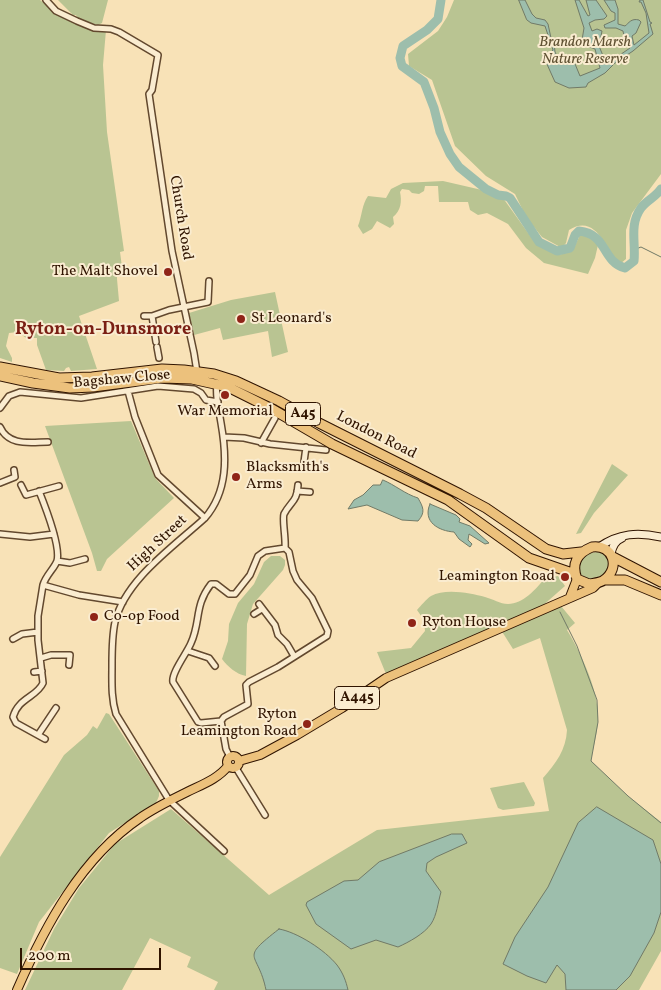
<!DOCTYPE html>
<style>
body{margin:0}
#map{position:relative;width:661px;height:990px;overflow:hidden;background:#f8e2b7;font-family:Vollkorn,serif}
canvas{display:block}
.scale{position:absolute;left:20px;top:948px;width:141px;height:22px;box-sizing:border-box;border:2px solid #301400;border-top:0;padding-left:6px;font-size:15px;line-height:18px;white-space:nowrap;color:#301400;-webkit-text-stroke:4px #faecd0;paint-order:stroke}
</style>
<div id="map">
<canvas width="661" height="990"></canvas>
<div class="scale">200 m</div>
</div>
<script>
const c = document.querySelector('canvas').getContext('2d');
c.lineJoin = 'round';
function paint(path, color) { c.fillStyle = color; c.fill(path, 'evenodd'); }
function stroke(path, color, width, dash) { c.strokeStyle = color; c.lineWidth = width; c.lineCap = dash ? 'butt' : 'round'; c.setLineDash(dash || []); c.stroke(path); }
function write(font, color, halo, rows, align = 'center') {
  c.font = font + ' Vollkorn,serif'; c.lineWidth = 4; c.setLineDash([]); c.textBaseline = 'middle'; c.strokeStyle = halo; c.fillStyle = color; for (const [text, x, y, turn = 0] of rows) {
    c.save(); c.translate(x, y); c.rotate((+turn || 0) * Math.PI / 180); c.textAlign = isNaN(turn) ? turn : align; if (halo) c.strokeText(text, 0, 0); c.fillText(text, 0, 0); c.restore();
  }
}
paint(new Path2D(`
 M0 0H40L55 12 106 30 103 65 107 132 124 251 120 252 122 267 117 275V279L119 301 79 316 97 369 71 371 69 367 66 368 64 371 46 370 37 345V338H26L18 332 9 333 6 346 12 358V362L0 358Z
 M58 0H108L102 23 98 25 78 19 76 15H73Z
 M454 0H661V174L632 213 626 230V259L620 264C605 250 597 213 569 230L566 243 562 248 542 237 526 217 515 194 486 176 455 146 432 80 409 66 408 54 438 31 447 17Z
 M443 181 482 190 495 197 503 198 536 244 559 255 573 250 580 235 590 237 598 245 595 258 588 274 544 263 526 248 508 224 487 213 478 215 470 210 468 202H439L438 186H425L424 191 419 194 412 193 409 190 402 189 400 192C402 201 401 211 393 217L394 224 390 228 377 221 372 229 363 234 358 226C362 216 362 204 368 196L386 198 391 189 403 183Z
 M275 292 288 352 272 357 268 331 223 340 220 328 194 335 189 313 231 300Z
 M131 421 155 478 174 498 107 559 101 571H97L92 553 45 426Z
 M612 464 628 475 594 513 581 533 576 534Z
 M597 552 604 553 609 558C609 574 604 576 590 580L580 574 579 564 585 554Z
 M271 556H280L285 560V565L283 570 253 604 247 624 246 676C236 674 228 667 222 659L228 641 229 624 238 603 254 584 264 562Z
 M558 576 565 586 540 608 386 674 377 652 411 648 425 631 424 620 417 610C421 606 426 599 431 596 445 588 471 593 485 597 493 599 500 604 508 604 523 604 536 589 545 578Z
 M561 606 575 623 567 630C582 655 600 693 598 722 597 735 593 748 591 761L628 796 661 822V951L639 990H214L218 982 187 967 191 957 150 938 122 990H25L54 929 79 888 115 844 171 809 269 895 377 830 549 811 543 778C556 763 566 750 567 730L540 638 513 649 501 630Z
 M106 713 109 714 159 791V796L156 803 109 833 39 922 17 974 0 968V857L64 755 87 735 93 726 97 729Z
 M524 782 535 803 534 806 503 810 498 808 490 788Z`), '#b9c492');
const water = new Path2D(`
 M519 0H525L532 14 536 18 545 20 548 24 551 38 554 42 555 52 558 58 573 59 580 76 600 68 595 49 587 46 582 40 584 28 575 0H579L588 16 590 15 586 0H596L607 16 604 19 595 20 589 23 592 31 597 29 602 31 599 46 606 63H608L630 48 627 37 624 36 623 31 616 28H605L604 25 615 20V13L611 11 604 0H615L618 9V24L625 26C629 23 631 18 639 20L641 22 636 33 632 36 634 45 649 33 646 13 641 2H639L640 0H643L650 22 652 23 650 24 653 34 633 51 615 63 605 73 588 83 586 87 569 88 555 82 546 62V58L553 50 545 26 531 23 527 20Z
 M383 480C395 485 405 494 418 498 423 507 426 512 418 521L402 520 367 505 348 509 354 500 363 495 373 485H380Z
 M430 504 456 515 460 519 459 522 470 526 489 543 485 544 469 534 468 540 472 544 470 547 459 539 454 532C439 531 422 522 430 504Z
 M597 807 653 840 661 864V912L654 933 630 976 616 990H566L565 974 557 965 546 983 527 976 503 964 515 937 548 887 578 823Z
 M452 834H462L467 843 436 857 427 863 426 871 441 892C438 902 437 915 431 924 424 934 409 942 398 947L376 940 351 949 316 924 306 905 307 902 344 881 358 880 379 862Z
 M279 929C297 932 325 950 337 965 343 973 346 981 348 990H266C258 950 238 961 279 929Z`);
paint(water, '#9dbeac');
stroke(water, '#717a67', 1);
stroke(new Path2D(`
 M636 249 641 247 661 257
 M560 612 577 646 597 700 598 722 591 761 628 796 661 823`), '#717a67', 1);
stroke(new Path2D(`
 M441 0 438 19 427 30 403 46 400 58 402 66 424 82 434 108 440 132 450 154 459 167 486 189 498 195 506 196 510 198 539 242 557 251 570 248 575 235 579 231C608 234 601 261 625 268L634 261C636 242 629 225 641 208 647 200 656 197 661 189`), '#9dbeac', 9);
const street = new Path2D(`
 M46 0 56 11 77 21 94 28 111 29 119 32 158 55 152 90 149 94 172 251 194 353 197 372
 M144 316H152L169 310 208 302 209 281
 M152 316 156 342
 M157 347 159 358
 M217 384C215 397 219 410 221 423 227 457 228 491 205 518 173 547 125 580 115 622 112 636 112 651 112 665 112 682 111 698 116 714L169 800 224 851
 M128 391 135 417 158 475 205 518
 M0 408 9 396 20 392 81 398 158 386 194 389 201 393 206 400 218 402
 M0 427C9 447 31 442 48 442
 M224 437 244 438 270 444 326 450
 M261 443 275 418
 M304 462 306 447
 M0 483 15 477 14 470
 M21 485 26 495 59 486
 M39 491C45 506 61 546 57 561 54 569 46 575 43 585
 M297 491 310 492
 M0 534 30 537 54 534
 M285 548C286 539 282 519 284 514 291 501 297 502 298 485
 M57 561 70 563 85 559
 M259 604 275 625 278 635 287 644 294 656
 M254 614 262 609
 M13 639 22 634 38 632
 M188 651 209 658 215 666
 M41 658 51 655H70L69 665
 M34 672 42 671
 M221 721 224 717 248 704 246 685 249 682 278 667 327 636 328 631 312 598 297 580 293 571 289 552 285 548
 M38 735 56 708
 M45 739 16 723 13 717C18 698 37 697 43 683L38 640V616L43 585 79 595 123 602
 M230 757 226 749 221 721 201 723 198 722 173 682C171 673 187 653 191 643 201 621 194 606 211 584H216L229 594H235L250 575 258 556 265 551 285 548
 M236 768 265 815`);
const secondary = new Path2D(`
 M599 547C619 533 638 532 661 537
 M611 553C613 546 615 541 622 538`);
const primary = new Path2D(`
 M570 597 577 579
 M227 762a6 6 0 1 1 12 0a6 6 0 1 1-12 0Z
 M239 761 260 755 297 735 342 708 386 678 593 588 599 582
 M17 990C45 926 81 858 140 818 154 808 171 800 187 792 201 785 218 779 228 766`);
const highway = new Path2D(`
 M0 367 59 378 92 377 162 369 184 370 214 374 236 381 279 401 319 423 460 494 486 508 546 549 563 554 581 552
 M0 376 33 383 70 388 93 387 162 378 192 379 228 387 272 409 332 444 448 500 529 558 575 574
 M592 547C613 544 621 568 604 580 600 583 594 583 589 584L577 579C571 564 577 553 592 547Z
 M613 557 661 582
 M604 580H625L661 595`);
stroke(street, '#62482e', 8);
stroke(secondary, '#301400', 9);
stroke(primary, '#301400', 10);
stroke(highway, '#301400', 11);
stroke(street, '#faecd0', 5);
stroke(secondary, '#faecd0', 7);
stroke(primary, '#ecc17c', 8);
stroke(highway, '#ecc17c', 9);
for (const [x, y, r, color] of [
 [168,272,5,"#8f2418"],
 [241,319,5,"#8f2418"],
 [225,395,5,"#8f2418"],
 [236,477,5,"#8f2418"],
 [565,577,5,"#8f2418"],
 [94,617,5,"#8f2418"],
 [412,623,5,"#8f2418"],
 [307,724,5,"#8f2418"]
]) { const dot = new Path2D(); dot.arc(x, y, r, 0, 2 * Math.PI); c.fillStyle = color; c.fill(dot); stroke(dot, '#faecd0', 2); }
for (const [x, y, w] of [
 [303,414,35],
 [357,698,45]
]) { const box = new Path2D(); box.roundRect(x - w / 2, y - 11.5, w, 23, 4); c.fillStyle = '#faecd0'; c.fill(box); stroke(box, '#301400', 1); }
write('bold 14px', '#301400', null, [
 ["A45",303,414],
 ["A445",357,698]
]);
write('italic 15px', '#605233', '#faecd0', [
 ["Brandon Marsh",585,43],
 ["Nature Reserve",585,60]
]);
write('15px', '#301400', '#faecd0', [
 ["Church Road",180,218,81],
 ["Bagshaw Close",122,380,-5],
 ["London Road",376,436,27],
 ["High Street",158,544,-43]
]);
write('15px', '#301400', '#faecd0', [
 ["The Malt Shovel",158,272,"right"],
 ["St Leonard's",251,319],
 ["War Memorial",225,412,"center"],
 ["Blacksmith's",246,468],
 ["Arms",246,485],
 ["Leamington Road",555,577,"right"],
 ["Co-op Food",104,617],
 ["Ryton House",422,623],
 ["Ryton",297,715,"right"],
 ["Leamington Road",297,732,"right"]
], 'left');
write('bold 18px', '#7a1f14', '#faecd0', [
 ["Ryton-on-Dunsmore",103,331]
]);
</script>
